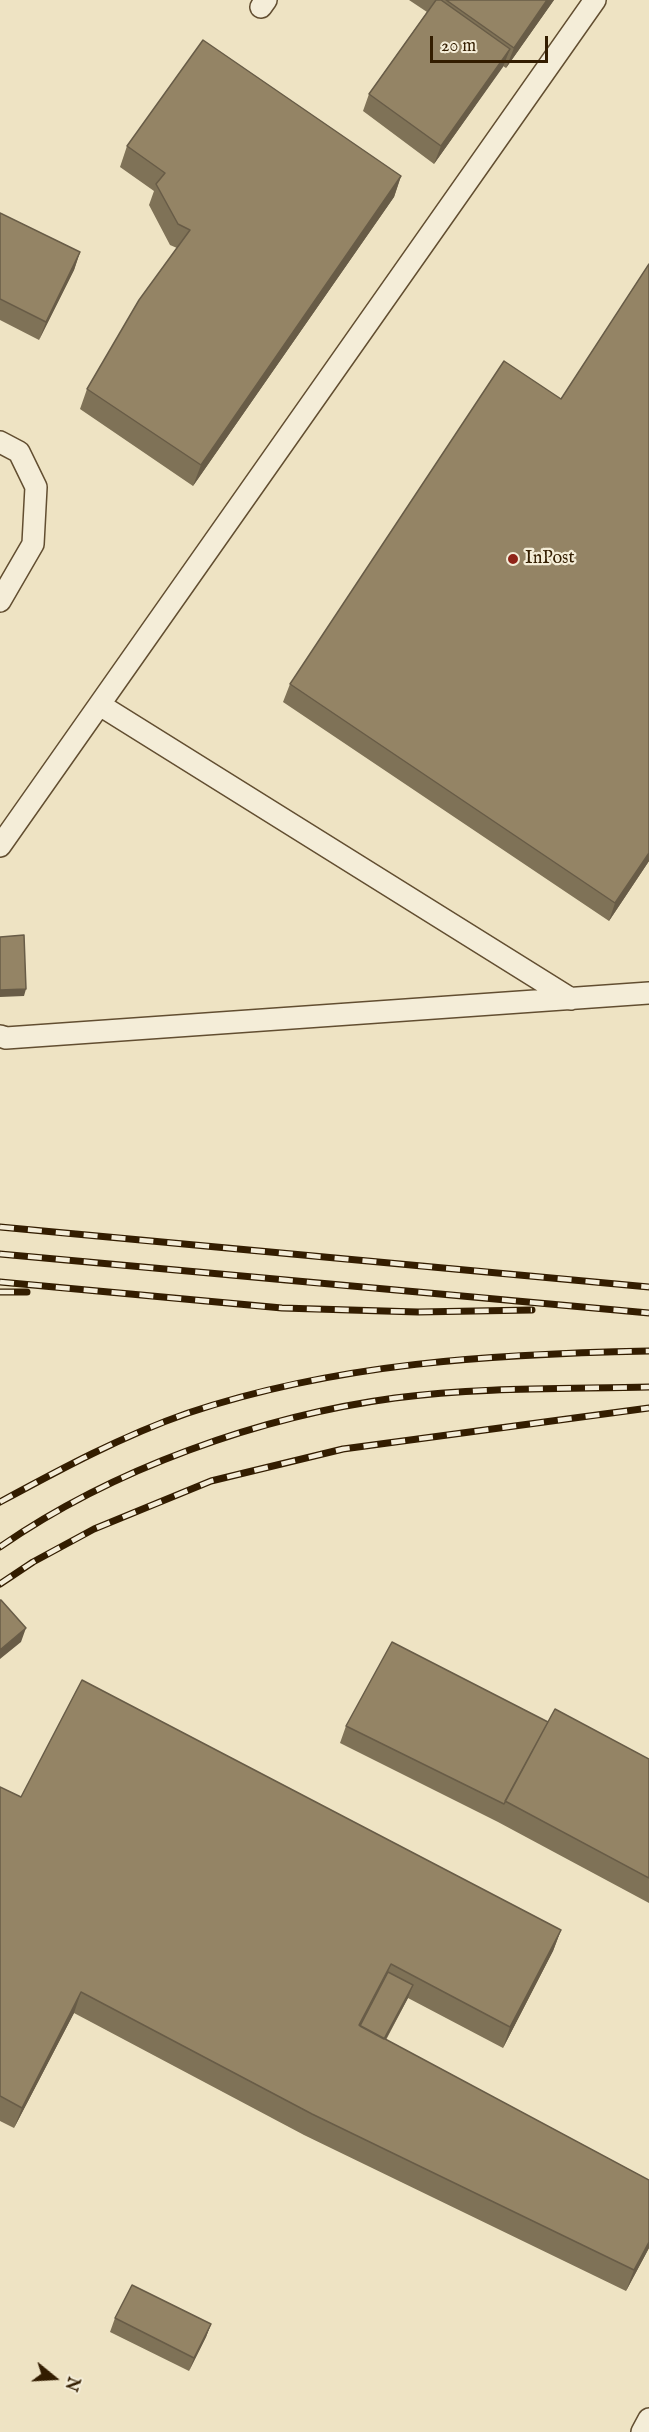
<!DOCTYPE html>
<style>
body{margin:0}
#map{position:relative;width:649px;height:2432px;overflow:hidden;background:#eee3c3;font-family:"IM FELL English",serif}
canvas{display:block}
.north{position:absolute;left:24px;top:2348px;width:60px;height:60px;-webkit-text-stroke:4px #f4edd8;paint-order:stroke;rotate:108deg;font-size:16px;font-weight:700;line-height:24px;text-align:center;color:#331d00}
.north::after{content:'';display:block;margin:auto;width:21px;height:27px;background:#331d00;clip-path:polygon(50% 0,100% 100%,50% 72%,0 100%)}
.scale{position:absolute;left:430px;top:36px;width:118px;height:27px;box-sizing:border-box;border:3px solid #331d00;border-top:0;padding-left:8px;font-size:18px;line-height:21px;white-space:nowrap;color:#331d00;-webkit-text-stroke:4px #f4edd8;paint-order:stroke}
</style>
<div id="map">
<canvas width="649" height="2432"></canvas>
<div class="north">N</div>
<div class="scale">20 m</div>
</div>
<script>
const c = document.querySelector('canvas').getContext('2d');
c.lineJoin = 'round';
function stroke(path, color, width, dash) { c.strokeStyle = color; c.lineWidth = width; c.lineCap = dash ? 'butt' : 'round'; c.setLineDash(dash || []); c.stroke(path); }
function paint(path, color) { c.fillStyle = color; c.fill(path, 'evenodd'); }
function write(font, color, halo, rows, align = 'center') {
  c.font = font + ' "IM FELL English",serif'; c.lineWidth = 4.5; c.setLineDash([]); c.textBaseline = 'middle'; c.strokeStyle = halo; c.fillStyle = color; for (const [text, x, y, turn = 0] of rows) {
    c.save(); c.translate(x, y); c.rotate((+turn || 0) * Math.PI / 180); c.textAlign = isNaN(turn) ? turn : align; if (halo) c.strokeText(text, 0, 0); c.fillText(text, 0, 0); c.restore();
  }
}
const service = new Path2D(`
 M261 7 266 0
 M0 442 19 452 36 487 33 544 0 601
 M100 705 571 999
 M0 846 595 0
 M0 1036 6 1038 649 993
 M642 2432 649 2419`);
stroke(service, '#624e31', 24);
stroke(service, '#f4edd8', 21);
const rail = new Path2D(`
 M0 1227 649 1287
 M0 1254 649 1313
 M0 1282 282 1308 418 1312 532 1310
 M0 1292H27
 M0 1502C61 1469 122 1436 188 1413 337 1363 493 1354 649 1351
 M0 1547C112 1469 261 1416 395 1398 479 1387 565 1389 649 1387
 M0 1584 33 1562 94 1529 211 1481 343 1449 649 1408`);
stroke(rail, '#331d00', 7);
stroke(rail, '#f4edd8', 4.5, [14]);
paint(new Path2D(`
 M409 0H554L506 68 503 66 434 164 363 111 369 94 427 12Z
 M127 146 401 176 394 197 193 486 80 409 87 389 177 248 170 245 149 205 154 191 120 167Z
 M0 213 80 252 74 270 39 340 0 320Z
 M649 264V861L609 921 283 702 290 684 561 399Z
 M548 1722 649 1759V1903L498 1822 340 1743 346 1726Z
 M0 1787 21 1797 561 1930 553 1951 503 2048 408 1998 386 2040 649 2180V2248L626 2291 304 2135 74 2013 14 2128 0 2121Z
 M115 2318 211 2324 206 2337 189 2371 110 2332Z`), '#7f7257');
paint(new Path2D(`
 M547 0H554L506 68 514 48Z
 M510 49 503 67 434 164 441 146Z
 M401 176 394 197 193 486 201 465Z
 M80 252 74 270 39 340 46 322Z
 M649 853V861L609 921 615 903Z
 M26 989 24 996 0 997V990Z
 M26 1628 21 1642 0 1659V1650Z
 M561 1930 553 1951 503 2048 510 2027Z
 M391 1964 383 1985 358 2034 359 2025Z
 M413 1985 408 1998 375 2059 380 2046Z
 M81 1992 74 2013 14 2128 22 2108Z
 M649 2242V2248L626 2291 634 2270Z
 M211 2324 206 2337 189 2371 194 2358Z`), '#685c47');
const building = new Path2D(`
 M436 0H441L510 49 441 146 369 94Z
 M446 0H547L514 48Z
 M203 40 401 176 201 465 87 389 139 300 190 230 178 224 156 184 165 173 127 146Z
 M0 213 80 252 46 322 0 299Z
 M649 264V853L615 903 290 684 504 361 561 399Z
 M24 935 26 989 0 990V937Z
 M0 1600H1L26 1628 0 1650Z
 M392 1642 548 1722 504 1804 346 1726Z
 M82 1680 561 1930 510 2027 391 1964 359 2025 649 2180V2242L634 2270 312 2114 81 1992 22 2108 0 2096V1787L21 1797Z
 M555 1709 649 1759V1878L505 1801Z
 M388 1972 413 1985 384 2039 360 2026Z
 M132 2285 211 2324 194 2358 115 2318Z`);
paint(building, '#948465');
stroke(building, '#685c47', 1.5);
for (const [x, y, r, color] of [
 [513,559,6,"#8f2418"]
]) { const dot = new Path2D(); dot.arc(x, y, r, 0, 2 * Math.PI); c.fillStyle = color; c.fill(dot); stroke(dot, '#f4edd8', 2); }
write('18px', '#331d00', '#f4edd8', [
 ["InPost",525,559]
], 'left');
</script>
